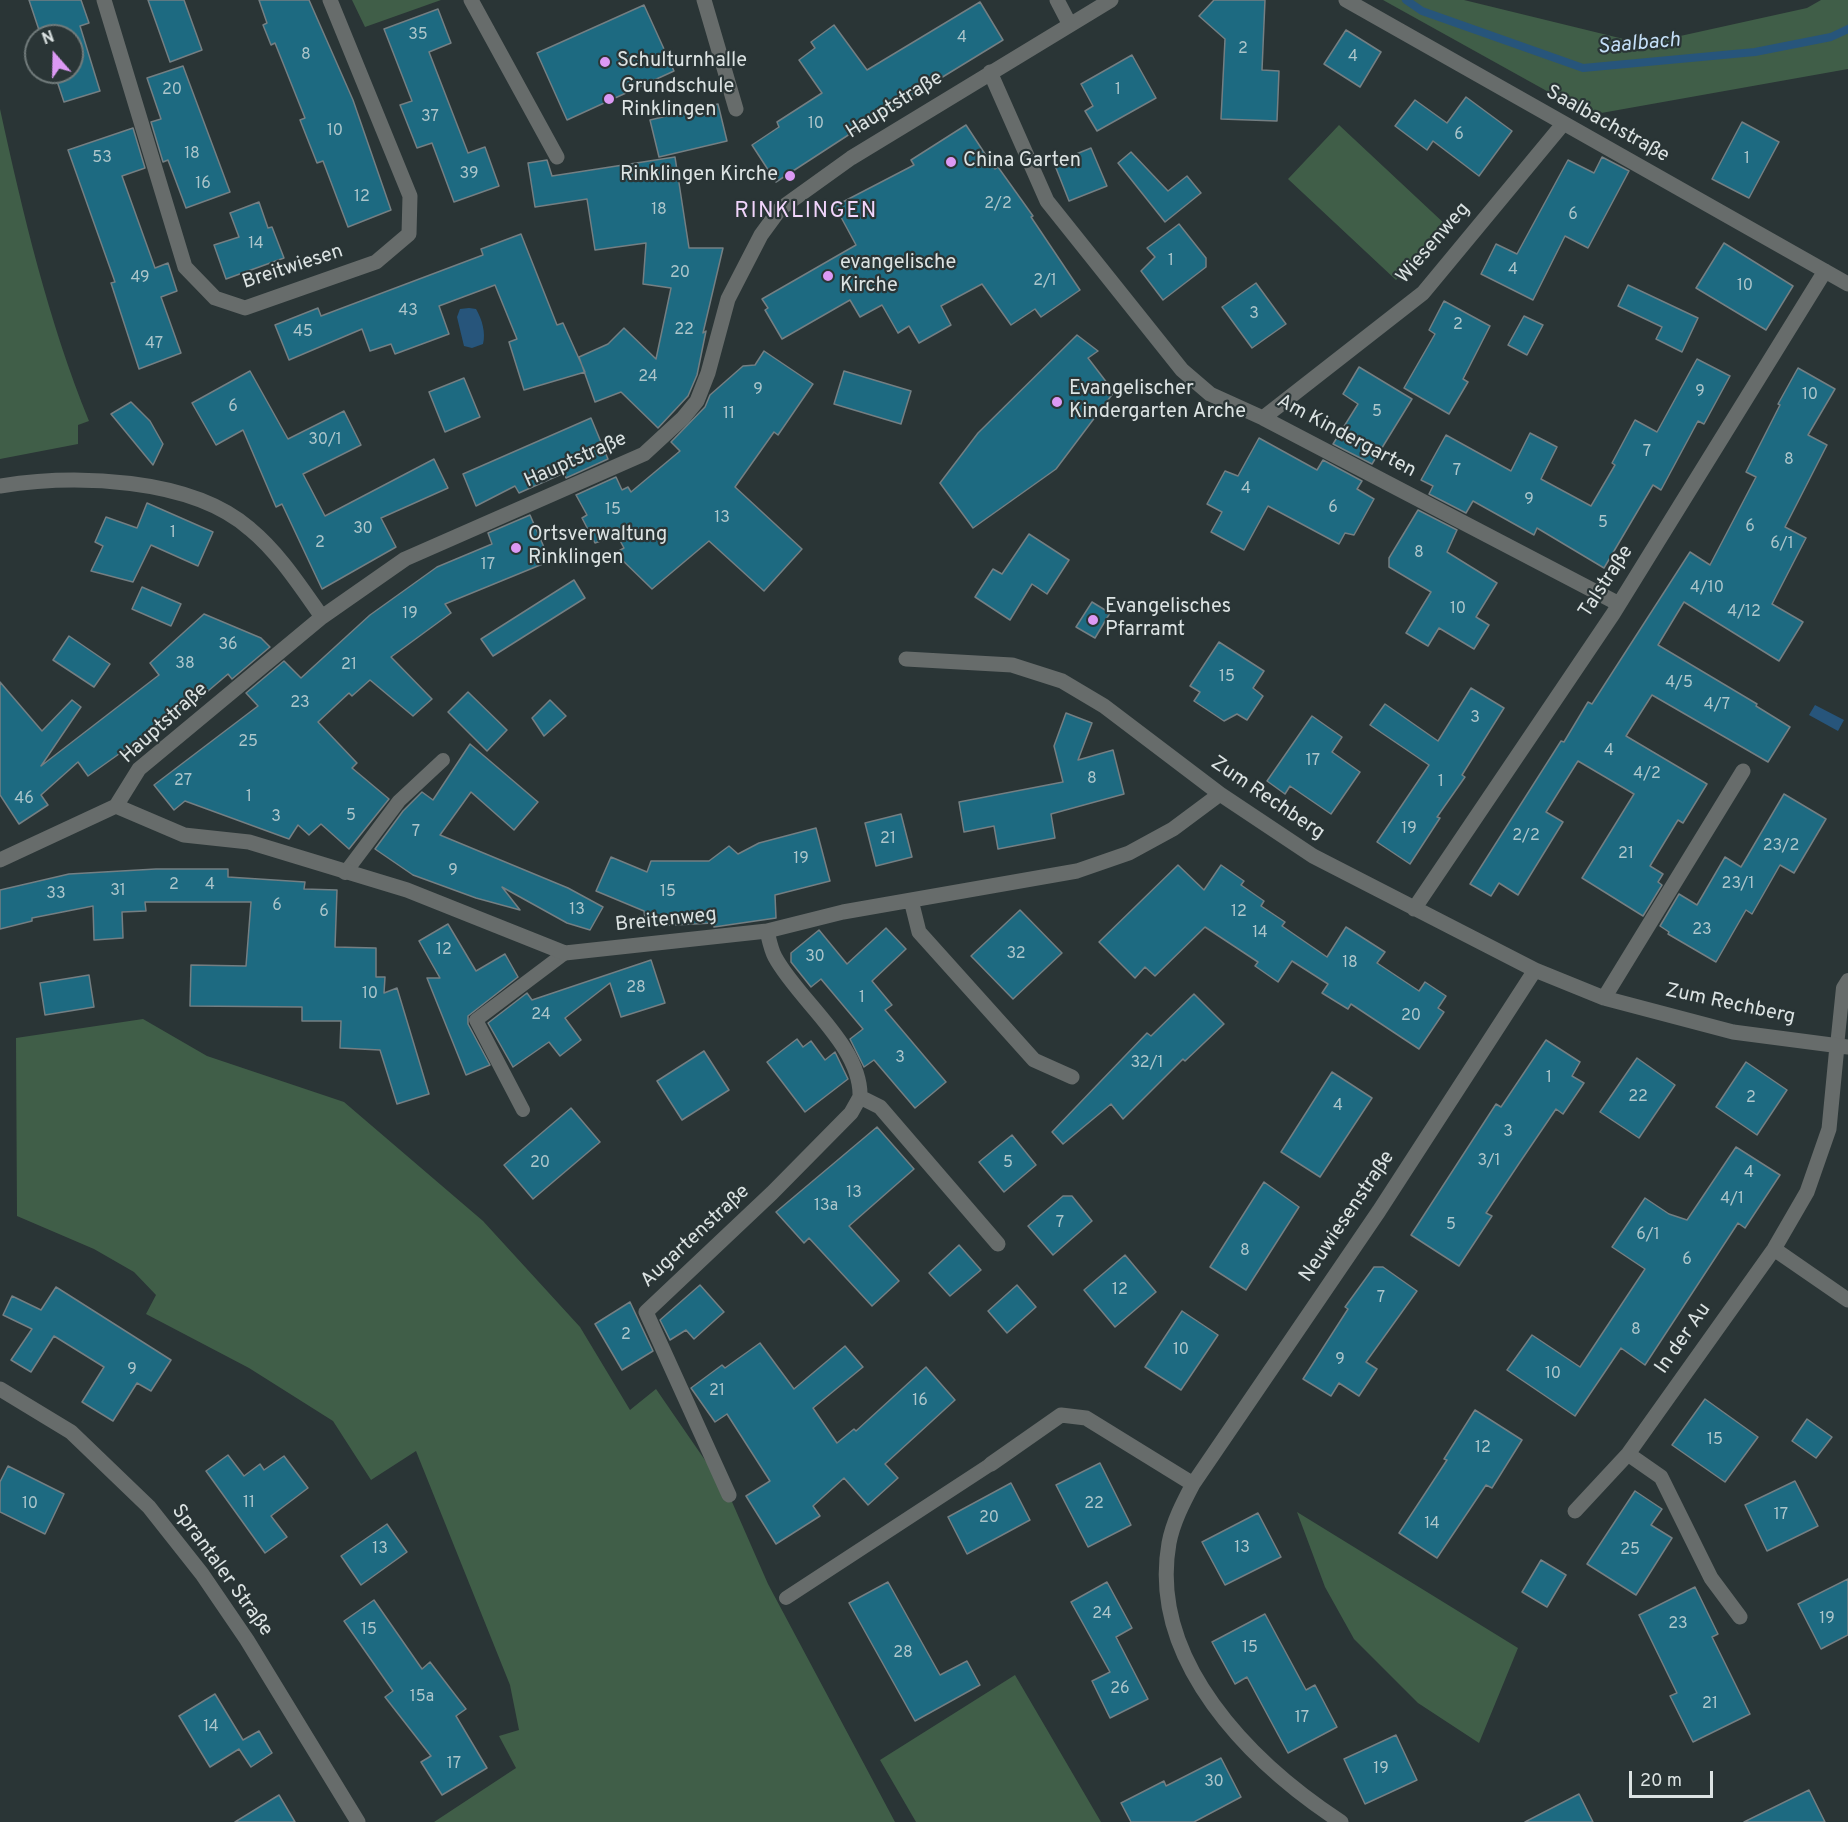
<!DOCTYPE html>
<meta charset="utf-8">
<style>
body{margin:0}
#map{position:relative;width:1848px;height:1822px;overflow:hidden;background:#2a3536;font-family:Overpass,sans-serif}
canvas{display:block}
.north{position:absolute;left:24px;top:24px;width:60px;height:60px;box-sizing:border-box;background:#2a3536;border:2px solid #717b7b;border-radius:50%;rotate:340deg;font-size:16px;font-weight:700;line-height:24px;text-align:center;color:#dce3e3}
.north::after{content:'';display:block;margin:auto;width:21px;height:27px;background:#dc99f4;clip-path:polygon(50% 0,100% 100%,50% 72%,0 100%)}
.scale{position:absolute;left:1629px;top:1771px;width:84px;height:27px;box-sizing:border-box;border:3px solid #dce3e3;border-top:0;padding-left:8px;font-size:18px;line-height:21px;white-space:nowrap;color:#dce3e3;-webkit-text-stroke:4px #2a3536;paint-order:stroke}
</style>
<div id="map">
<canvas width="1848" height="1822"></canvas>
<div class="north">N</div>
<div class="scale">20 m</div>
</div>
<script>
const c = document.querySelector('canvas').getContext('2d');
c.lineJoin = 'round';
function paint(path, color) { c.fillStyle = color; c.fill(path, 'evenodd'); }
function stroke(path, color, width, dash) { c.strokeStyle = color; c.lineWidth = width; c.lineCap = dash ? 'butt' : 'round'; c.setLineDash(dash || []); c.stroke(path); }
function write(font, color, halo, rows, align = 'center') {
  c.font = font + ' Overpass,sans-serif'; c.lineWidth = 4.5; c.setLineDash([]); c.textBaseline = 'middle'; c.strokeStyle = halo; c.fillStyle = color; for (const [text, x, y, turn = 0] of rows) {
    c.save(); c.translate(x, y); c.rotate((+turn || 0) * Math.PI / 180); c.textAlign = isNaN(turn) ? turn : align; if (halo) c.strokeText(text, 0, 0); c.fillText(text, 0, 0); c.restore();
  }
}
paint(new Path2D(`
 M352 0H441L365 27Z
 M1383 0H1464L1644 44 1807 8 1821 0H1848V69L1590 115Z
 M0 109C23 214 48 320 89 421L78 425V444L0 459Z
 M1339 125 1447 226 1396 280 1288 179Z
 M143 1019 207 1056 344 1102 483 1221 580 1327 630 1410 656 1389 729 1495 768 1584 895 1822H434L516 1768 499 1736 519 1730 510 1685 416 1451 371 1480 333 1421 249 1368 146 1314 156 1295 134 1272 94 1249 17 1216 16 1038Z
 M1297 1512 1518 1648 1479 1743 1418 1703 1354 1639 1325 1587Z
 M1015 1675 1101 1822H916L880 1760Z`), '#405e48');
paint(new Path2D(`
 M469 308 476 309C482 319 486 333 483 344L472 348 464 346 457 317 460 309Z
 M1815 705 1844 720 1838 731 1809 715Z`), '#27557b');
stroke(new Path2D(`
 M1406 0 1422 11 1583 68 1755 52 1831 37 1848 29`), '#27557b', 8);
const building = new Path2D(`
 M29 0H81L89 23 80 26 100 91 64 102 54 72H72V36H41Z
 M148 0H184L202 50 170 62Z
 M259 0H309L353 100 391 210 348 227 323 161 317 163 300 120 305 118 275 43 271 45 263 25 267 23Z
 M1214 0H1265L1262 70 1279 71 1277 121 1221 119 1225 39 1199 16Z
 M980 2 1003 40 856 130 776 182 752 145 779 127 777 122 822 93 799 60 815 48 811 42 834 25 867 70Z
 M644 5 674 71 567 120 537 53Z
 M438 9 451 43 429 52 468 153 485 147 499 186 454 202 432 143 417 148 400 105 412 101 384 29Z
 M1346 30 1381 52 1360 87 1324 64Z
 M1132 55 1156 98 1097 131 1085 111 1093 106 1081 84Z
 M183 66 230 192 186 208 168 160 163 162 151 122 161 119 147 78Z
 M1466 97 1512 131 1479 176 1433 141 1427 150 1395 126 1415 100 1447 123Z
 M718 104 727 141 659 157 650 120Z
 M1742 122 1779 142 1749 198 1712 179Z
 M966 125 995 169 998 167 1033 216 1031 217 1080 290 1041 317 1035 309 1011 325 982 284 941 306 951 325 919 343 909 326 898 333 882 305 860 317 850 300 782 339 765 310 768 308 762 299 856 245 835 206 914 165 911 160Z
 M133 128 145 168 122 176 155 268 168 263 177 291 161 297 181 353 139 369 111 283 115 282 68 150Z
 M1091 148 1107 186 1069 201 1054 163Z
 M1131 152 1168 191 1187 176 1201 193 1165 222 1118 163Z
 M675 157 689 248H723L703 333 706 331 697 375 688 396 658 428 621 392 595 402 579 357 608 344 624 328 656 359 671 288 643 284 646 243 595 250 587 199 535 207 528 163 547 160 552 176Z
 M1602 157 1629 171 1588 248 1565 236 1533 300 1481 274 1496 244 1517 254 1568 160 1594 173Z
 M259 202 268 228 272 227 284 258 226 279 214 245 239 237 230 213Z
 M1179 224 1206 258V267L1163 300 1141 271 1155 257 1147 248Z
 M521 234 557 325 563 323 585 372 524 390 509 342 517 339 495 285 439 306 449 334 395 354 391 344 370 351 362 329 289 360 275 325 318 308 321 316 483 255 481 249Z
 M1724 243 1793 286 1766 330 1696 288Z
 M1256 283 1286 324 1252 348 1222 307Z
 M1628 285 1698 318 1682 352 1656 339 1662 327 1618 306Z
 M1444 301 1490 326 1463 379 1468 382 1449 414 1404 388 1435 334 1429 330Z
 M1524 316 1543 325 1527 355 1508 345Z
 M1077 335 1098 351 1088 358 1114 392 1056 469 973 528 940 483 978 433Z
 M764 351 813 384 778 435 774 432 735 487 802 549 764 591 709 541 652 589 615 553 624 548 617 535 595 543 582 518 587 515 576 495 616 477 622 490 628 487 631 492 680 451 671 442 705 407 710 395 743 366 755 365Z
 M1697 359 1730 376 1704 424 1698 421 1661 490 1653 485 1604 568 1537 528 1534 535 1473 501 1466 513 1429 494 1433 486 1421 480 1446 435 1511 471 1530 433 1557 447 1541 479 1591 506 1615 465 1612 463 1635 420 1657 432Z
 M1359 367 1412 399 1372 464 1333 444 1358 404 1343 394Z
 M1798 368 1835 389 1808 435 1827 445 1785 527 1806 538 1772 604 1803 622 1779 661 1684 602 1658 645 1757 704 1756 706 1790 727 1768 762 1652 695 1626 736 1707 784 1683 823 1678 820 1650 866 1663 874 1658 882 1662 885 1643 916 1582 878 1634 794 1578 761 1546 812 1563 822 1518 895 1499 883 1491 896 1470 884 1561 741 1564 742 1588 702 1592 704 1690 552 1710 565 1756 477 1746 472 1780 405 1778 404Z
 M250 371 288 439 344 411 361 445 303 474 325 516 434 459 448 488 381 518 396 547 322 589 282 504 276 507 243 430 216 445 192 403Z
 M844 371 911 391 901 424 834 404Z
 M464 378 480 417 445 432 429 392Z
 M131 402 150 421 163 444 153 465 111 414Z
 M591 418 608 459 566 478 564 473 519 493 515 486 476 506 463 474Z
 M1259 438 1317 470 1323 460 1362 481 1357 489 1374 499 1354 535 1345 533 1339 544 1268 506 1244 550 1211 532 1222 512 1207 504 1225 471 1238 476Z
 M147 503 213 532 198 566 151 545 133 582 91 571 103 546 95 542 106 517 137 528Z
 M1418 510 1457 530 1447 552 1497 583 1476 617 1489 625 1474 649 1439 628 1428 646 1406 633 1431 592 1389 567V558Z
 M530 515 550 561 445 604 451 613 391 657 432 699 413 716 370 680 352 696 349 693 318 722 357 763 352 768 389 799 349 849 321 824 309 835 298 825 289 839 185 801 174 810 154 785 258 706 246 693 284 661 301 678 370 615 437 567 492 544 488 533Z
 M1029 534 1069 560 1047 594 1032 584 1010 620 975 597 993 569 1002 574Z
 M574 580 585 598 493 656 481 639Z
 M142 587 181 604 171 626 132 609Z
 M1092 602 1110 613 1095 638 1076 627Z
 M204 614 261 638 270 647 232 679 228 674 187 709 185 707 88 776 78 762 41 795 48 805 19 824 0 795V682L42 731 72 700 81 707 41 766 159 675 150 663Z
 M69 636 110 664 94 687 53 660Z
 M1219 642 1264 671 1253 688 1263 696 1247 720 1237 714 1224 721 1194 701 1200 692 1190 686Z
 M1471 688 1504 708 1462 775 1465 777 1437 817 1440 818 1410 864 1377 842 1429 765 1370 725 1385 704 1438 741Z
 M468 692 507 730 487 751 448 712Z
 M550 700 566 716 544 736 532 718Z
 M1066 713 1092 723 1078 760 1113 750 1124 794 1051 814 1055 838 998 849 994 826 964 832 959 802 1063 782 1054 746Z
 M1312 716 1342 737 1332 752 1360 772 1331 814 1290 786 1285 794 1267 781Z
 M470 744 538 802 514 830 471 792 440 835 568 888 603 907 590 930 567 923 502 887 520 910 476 898 413 875 375 849 403 811 422 792 433 800Z
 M1784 794 1826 819 1794 873 1780 865 1752 914 1746 910 1716 962 1668 934 1669 932 1660 926 1679 894 1697 905 1725 857 1741 867Z
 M901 814 912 857 876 866 865 823Z
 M816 828 830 881 775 895 776 918 714 927 713 923 654 926 653 919H645L644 911 596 891 611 857 647 872 651 861H709L729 846 738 854 759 843Z
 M1178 865 1204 890 1221 865 1244 881 1241 885 1264 901 1261 906 1285 922 1282 926 1327 957 1346 927 1385 952 1377 963 1419 991 1425 982 1446 996 1438 1008 1444 1012 1419 1049 1351 1004 1348 1009 1322 993 1328 984 1292 961 1278 982 1255 966 1258 962 1205 927 1155 976 1145 967 1135 978 1099 942Z
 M156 869H228V877L305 882 304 889 337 890 335 947 376 948V977H385L384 993 397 988 429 1094 397 1104 380 1050 340 1048 341 1021H302V1007L190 1006 191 965 246 966 251 902H145L146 911 122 912 123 938 94 940 93 906 32 918V921L0 929V890L69 874Z
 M1020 910 1062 953 1013 999 971 956Z
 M448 924 476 971 505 954 518 977 468 1016V1024L490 1065 466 1075 427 978H440L419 941Z
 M886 928 906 949 872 981 892 1005 885 1010 946 1082 915 1108 874 1060 864 1067 850 1039 863 1029 821 979 811 987 791 962V953L819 930 847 964Z
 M651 960 665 1003 621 1017 610 983 565 1018 581 1040 560 1056 549 1042 513 1067 488 1023 527 993 532 1000Z
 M89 975 94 1007 45 1015 40 983Z
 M1194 994 1224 1024 1185 1061 1183 1059 1123 1119 1111 1104 1063 1144 1052 1132 1147 1033 1151 1036Z
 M797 1039 803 1047 811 1041 825 1060 835 1052 848 1079 805 1112 767 1062Z
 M1546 1040 1580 1062 1572 1076 1584 1083 1563 1114 1556 1109 1520 1162 1486 1213 1492 1216 1459 1266 1411 1235 1496 1104 1501 1107Z
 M704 1051 729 1090 682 1120 657 1081Z
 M1637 1058 1675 1085 1639 1138 1600 1112Z
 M1746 1062 1787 1090 1757 1135 1716 1107Z
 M1332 1072 1372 1098 1320 1177 1281 1152Z
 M571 1108 600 1142 533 1199 504 1165Z
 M877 1127 914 1169 849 1226 899 1281 872 1306 809 1238 804 1243 776 1212Z
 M1012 1135 1036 1165 1004 1192 979 1162Z
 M1736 1147 1780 1175 1745 1228 1738 1223 1645 1365 1621 1348 1575 1416 1507 1370 1532 1335 1580 1367 1645 1269 1612 1247 1645 1198 1669 1214 1687 1220Z
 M1264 1182 1299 1207 1246 1290 1210 1267Z
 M1063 1196H1072L1092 1221 1053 1255 1028 1226Z
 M959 1245 981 1270 950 1296 929 1273Z
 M1125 1255 1156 1292 1115 1327 1084 1290Z
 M1374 1267H1383L1417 1291 1366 1362 1377 1369 1359 1396 1339 1383 1331 1396 1303 1379 1348 1309 1345 1307Z
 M700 1285 724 1312 694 1339 686 1330 670 1340 660 1320Z
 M1017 1285 1036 1307 1007 1333 988 1311Z
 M56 1287 171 1360 151 1391 137 1383 113 1421 82 1402 104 1367 54 1336 31 1372 11 1360 32 1329 3 1315 12 1296 41 1310Z
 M630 1302 653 1351 622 1370 595 1324Z
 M1182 1311 1218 1335 1181 1390 1145 1367Z
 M760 1343 794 1389 845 1346 863 1367 813 1408 837 1443 854 1429 856 1431 926 1367 955 1400 885 1464 898 1478 868 1505 844 1478 813 1506 820 1516 776 1544 746 1496 770 1481 727 1414 715 1422 691 1388 722 1365 725 1368Z
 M1705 1399 1758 1437 1725 1482 1672 1445Z
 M1475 1410 1522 1440 1492 1488 1486 1485 1437 1558 1399 1533 1447 1460 1444 1459Z
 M1807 1419 1832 1437 1816 1458 1792 1441Z
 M228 1455 244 1476 260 1464 264 1470 284 1456 308 1488 271 1516 287 1537 265 1553 206 1471Z
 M1100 1463 1131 1525 1088 1547 1056 1485Z
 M8 1466 64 1494 45 1534 0 1512V1482Z
 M1795 1481 1818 1526 1767 1551 1745 1505Z
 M1011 1483 1030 1520 967 1554 948 1517Z
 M1635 1491 1662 1509 1651 1525 1672 1538 1636 1595 1587 1564Z
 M1258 1513 1281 1557 1225 1585 1202 1542Z
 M387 1524 407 1552 361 1585 341 1556Z
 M1541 1560 1566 1575 1547 1607 1522 1592Z
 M1848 1579V1635L1821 1649 1798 1604Z
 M888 1582 940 1675 967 1661 980 1685 915 1721 849 1603Z
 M1107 1582 1132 1628 1116 1637 1148 1699 1110 1718 1092 1681 1110 1672 1071 1602Z
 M1695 1587 1718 1634 1712 1637 1750 1714 1693 1742 1670 1696 1677 1693 1639 1615Z
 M374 1600 422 1669 430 1662 466 1709 456 1716 487 1768 442 1795 421 1762 431 1756 385 1697 393 1691 344 1621Z
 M1265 1614 1306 1690 1315 1685 1337 1727 1288 1753 1247 1677 1235 1684 1212 1642Z
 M215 1694 243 1740 259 1731 272 1753 251 1767 239 1749 210 1767 179 1716Z
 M1396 1735 1417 1780 1365 1804 1344 1759Z
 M1221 1758 1241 1797 1194 1822H1131L1121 1803 1164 1781 1166 1786Z
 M1809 1790 1825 1822H1744Z
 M1579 1794 1593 1822H1525Z
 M279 1795 295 1822H235Z`);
paint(building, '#1d6a81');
stroke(building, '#747f83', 1.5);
stroke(new Path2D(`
 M345 873 399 801 443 760
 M1837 1046 1843 988 1848 980
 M523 1110 476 1020 565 953
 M786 1598 991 1464`), '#676c6b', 14);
stroke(new Path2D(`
 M104 0 185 267 215 298 245 308 376 262 409 234 410 196 330 0
 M471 0 557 157
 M704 0 736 109
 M1057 0 1069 23
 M1346 0 1848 284
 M990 72 1047 201 1182 370 1210 394 1263 418 1619 604
 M1263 418 1423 293 1563 124
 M0 486C74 474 191 477 250 529 279 553 300 586 322 617
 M906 659 1012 665 1062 681 1104 706 1220 794 1313 856 1535 970 1604 998 1733 1032 1848 1047
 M116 806 184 835 249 842 407 890 565 953 767 931 843 912 1077 871 1129 853 1173 829 1220 794
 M0 860 116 806 139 769 322 617 405 559 644 454 683 418 697 401 708 373 728 299 761 235 780 209 851 158 1111 0
 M911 900 919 932 1034 1060 1072 1077
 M1414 909 1613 614 1825 271
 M767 931C769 939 771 950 775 957 798 1000 862 1046 860 1097L880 1107 998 1244
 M1604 998 1743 771
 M1774 1249 1848 1300
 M0 1389 71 1432 149 1507 202 1574 247 1640 358 1822
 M1628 1454 1661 1477 1711 1578 1740 1617
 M991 1464 1061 1415 1086 1418 1193 1484
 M729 1495 646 1312 772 1193 851 1113 860 1097
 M1575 1511 1628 1454 1774 1249 1807 1192 1829 1129 1837 1046
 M1341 1822C1251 1763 1148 1661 1169 1543 1173 1522 1183 1503 1193 1484L1379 1211 1535 970`), '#676c6b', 15);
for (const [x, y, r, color] of [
 [605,62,6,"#dc99f4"],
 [609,99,6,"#dc99f4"],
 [951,162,6,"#dc99f4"],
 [790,176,6,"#dc99f4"],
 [828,276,6,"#dc99f4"],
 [1057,402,6,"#dc99f4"],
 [516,548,6,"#dc99f4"],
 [1093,620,6,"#dc99f4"]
]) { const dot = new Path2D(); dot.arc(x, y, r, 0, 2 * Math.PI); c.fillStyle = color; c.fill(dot); stroke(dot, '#2a3536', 2); }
write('16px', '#acc5ca', null, [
 ["35",418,36],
 ["4",962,39],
 ["2",1243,50],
 ["8",306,56],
 ["4",1353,58],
 ["20",172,91],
 ["1",1118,91],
 ["37",430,118],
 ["10",816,125],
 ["10",335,132],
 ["6",1459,136],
 ["18",192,155],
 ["53",102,159],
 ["1",1747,160],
 ["39",469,175],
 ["16",203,185],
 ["12",362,198],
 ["2/2",998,205],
 ["18",659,211],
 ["6",1573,216],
 ["14",256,245],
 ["1",1171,262],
 ["4",1513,271],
 ["20",680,274],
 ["49",140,279],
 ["2/1",1045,282],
 ["10",1745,287],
 ["43",408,312],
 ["3",1254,315],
 ["2",1458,326],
 ["22",684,331],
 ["45",303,333],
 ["47",154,345],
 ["24",648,378],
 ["9",758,391],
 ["9",1700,393],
 ["10",1810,396],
 ["6",233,408],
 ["5",1377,413],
 ["11",729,415],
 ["30/1",325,441],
 ["7",1647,453],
 ["8",1789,461],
 ["7",1457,472],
 ["4",1246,490],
 ["9",1529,501],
 ["6",1333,509],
 ["15",613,511],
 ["13",722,519],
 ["5",1603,524],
 ["6",1750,528],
 ["30",363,530],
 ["1",173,534],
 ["2",320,544],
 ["6/1",1782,545],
 ["8",1419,554],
 ["17",488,566],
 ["4/10",1707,589],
 ["10",1458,610],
 ["4/12",1744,613],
 ["19",410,615],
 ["36",228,646],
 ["38",185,665],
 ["21",349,666],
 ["15",1227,678],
 ["4/5",1679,684],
 ["23",300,704],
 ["4/7",1717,706],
 ["3",1475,719],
 ["25",248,743],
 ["4",1609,752],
 ["17",1313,762],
 ["4/2",1647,775],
 ["8",1092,780],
 ["27",183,782],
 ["1",1441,783],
 ["1",249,798],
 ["46",24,800],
 ["5",351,817],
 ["3",276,818],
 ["19",1409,830],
 ["7",416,833],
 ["2/2",1526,837],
 ["21",888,840],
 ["23/2",1781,847],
 ["21",1626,855],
 ["19",801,860],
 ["9",453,872],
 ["23/1",1738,885],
 ["2",174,886],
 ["4",210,886],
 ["31",118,892],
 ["15",668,893],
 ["33",56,895],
 ["6",277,907],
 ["13",577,911],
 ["6",324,913],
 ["12",1239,913],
 ["23",1702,931],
 ["14",1260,934],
 ["12",444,951],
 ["32",1016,955],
 ["30",815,958],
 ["18",1350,964],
 ["28",636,989],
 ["10",370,995],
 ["1",862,999],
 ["24",541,1016],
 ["20",1411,1017],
 ["3",900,1059],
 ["32/1",1147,1064],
 ["1",1549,1079],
 ["22",1638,1098],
 ["2",1751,1099],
 ["4",1338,1107],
 ["3",1508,1133],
 ["3/1",1489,1162],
 ["20",540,1164],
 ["5",1008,1164],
 ["4",1749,1174],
 ["13",854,1194],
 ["4/1",1732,1200],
 ["13a",826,1207],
 ["7",1060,1224],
 ["5",1451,1226],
 ["6/1",1648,1236],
 ["8",1245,1252],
 ["6",1687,1261],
 ["12",1120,1291],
 ["7",1381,1299],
 ["8",1636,1331],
 ["2",626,1336],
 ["10",1181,1351],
 ["9",1340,1361],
 ["9",132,1371],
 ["10",1553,1375],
 ["21",717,1392],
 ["16",920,1402],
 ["15",1715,1441],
 ["12",1483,1449],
 ["11",249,1504],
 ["10",30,1505],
 ["22",1094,1505],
 ["17",1781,1516],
 ["20",989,1519],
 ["14",1432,1525],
 ["13",1242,1549],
 ["13",380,1550],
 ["25",1630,1551],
 ["24",1102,1615],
 ["19",1827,1620],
 ["23",1678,1625],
 ["15",369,1631],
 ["15",1250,1649],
 ["28",903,1654],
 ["26",1120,1690],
 ["15a",422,1698],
 ["21",1710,1705],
 ["17",1302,1719],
 ["14",211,1728],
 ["17",454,1765],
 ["19",1381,1770],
 ["30",1214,1783]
]);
write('20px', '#dce3e3', '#2a3536', [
 ["Schulturnhalle",617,62],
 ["Grundschule",621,88],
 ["Rinklingen",621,111],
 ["China Garten",963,162],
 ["Rinklingen Kirche",778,176,"right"],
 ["evangelische",840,264],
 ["Kirche",840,287],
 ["Evangelischer",1069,390],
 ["Kindergarten Arche",1069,413],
 ["Ortsverwaltung",528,536],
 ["Rinklingen",528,559],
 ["Evangelisches",1105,608],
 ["Pfarramt",1105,631]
], 'left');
write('20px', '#dce3e3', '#2a3536', [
 ["Hauptstraße",895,106,-32],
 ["Saalbachstraße",1607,125,29],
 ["Wiesenweg",1434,244,-49],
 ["Breitwiesen",293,268,-18],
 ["Am Kindergarten",1346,437,28],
 ["Hauptstraße",576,461,-24],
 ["Talstraße",1607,582,-57],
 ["Hauptstraße",165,724,-42],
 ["Zum Rechberg",1267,799,34],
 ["Breitenweg",666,921,-6],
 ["Zum Rechberg",1730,1005,12],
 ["Neuwiesenstraße",1348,1217,-56],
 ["Augartenstraße",696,1237,-43],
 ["In der Au",1684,1339,-55],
 ["Sprantaler Straße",221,1571,54]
]);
write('italic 21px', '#c4dff7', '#2a3536', [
 ["Saalbach",1639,45,-5]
]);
c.letterSpacing = '1.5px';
write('22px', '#f1d5fb', '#2a3536', [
 ["RINKLINGEN",806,213]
]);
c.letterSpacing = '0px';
</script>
